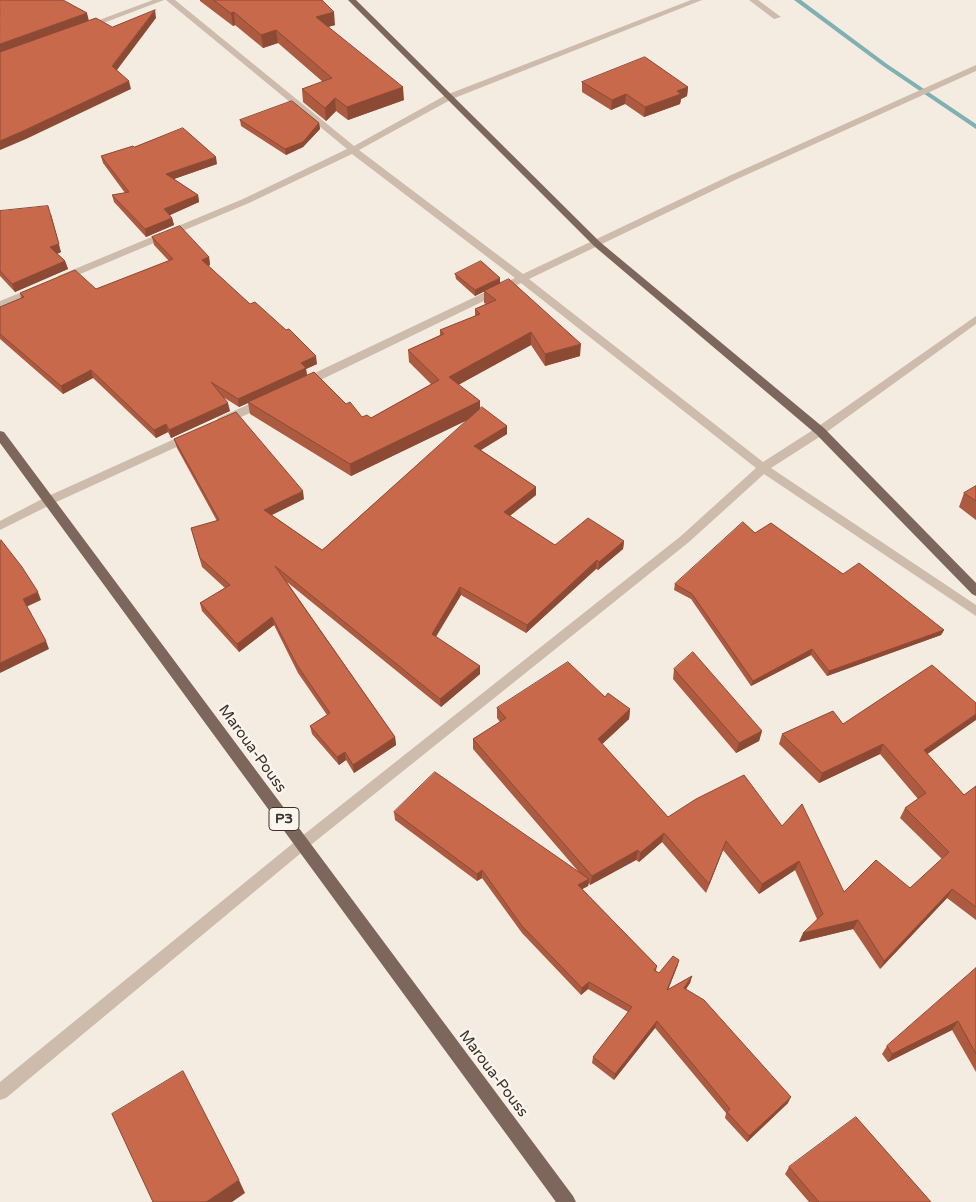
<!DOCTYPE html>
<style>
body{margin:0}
canvas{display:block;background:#f4ebe1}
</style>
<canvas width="976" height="1202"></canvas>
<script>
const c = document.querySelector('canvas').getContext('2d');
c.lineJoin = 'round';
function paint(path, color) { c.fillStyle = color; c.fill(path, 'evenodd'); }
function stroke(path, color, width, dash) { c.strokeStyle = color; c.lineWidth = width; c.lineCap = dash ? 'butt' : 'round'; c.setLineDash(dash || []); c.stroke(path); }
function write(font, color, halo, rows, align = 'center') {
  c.font = font + ' "Varela Round",sans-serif'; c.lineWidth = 5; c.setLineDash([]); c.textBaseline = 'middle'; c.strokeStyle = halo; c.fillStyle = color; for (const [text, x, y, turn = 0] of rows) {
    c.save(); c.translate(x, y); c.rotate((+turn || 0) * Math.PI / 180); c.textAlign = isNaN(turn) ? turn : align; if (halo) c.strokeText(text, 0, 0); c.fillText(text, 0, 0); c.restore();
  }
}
paint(new Path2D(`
 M794 0H801L887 64 976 124V129L883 66Z`), '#7fb0b2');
paint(new Path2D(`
 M153 0H164L90 28 83 26Z
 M166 0H175L354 146 446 95 691 0H702L452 99 359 150 523 274 729 176 976 65V71L735 180 529 279 763 462 816 428 976 316V324L824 434 771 468 976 605V616L764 474 689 542 307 848 6 1098 0 1100V1082L297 840 681 536 756 468 521 283 308 386H300L299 383 300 380 515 278 352 154 249 203 66 280H58V276L243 199 347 149Z
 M749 0H758L781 17 774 19Z
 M37 286 42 289 41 291 0 308V301Z
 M263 398 268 402 267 405 226 424 222 425 216 421 218 418Z
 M190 432 194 433 196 436 194 439 52 504 0 530V521L44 498Z`), '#cdbbac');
paint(new Path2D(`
 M348 0H356L600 242 824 428 976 583V596L972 594 816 434 594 246Z
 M0 431 4 432 573 1196 576 1202H556L0 443Z`), '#7d675c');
paint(new Path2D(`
 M200 0H322L335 25 328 27 404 100 348 120 336 111 326 121 303 102 302 89 323 82 278 43 263 48 235 25 233 26 200 1Z
 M582 82 688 87 687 96 681 99 680 104 644 117 625 104 611 110 582 92Z
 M240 120 319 123 320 129 303 147 286 155 241 126Z
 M134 147 217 164 174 179 198 195 199 202 169 215 172 218 174 225 146 237 114 202 112 195 125 193 103 163 101 156Z
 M0 211 61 252 57 254 65 261 68 269 15 292 0 276Z
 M152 237 209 257 210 265 208 266 250 304 317 364 306 369 307 375 362 417 371 418 431 384 409 362 408 350 440 335V330L475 316V309L486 304 484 303V291L475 296 456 279 455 274 500 283 580 356 545 366 531 345 458 385 480 401V409L507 426V434L481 450 536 487V495L510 516 555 545 624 541 623 549 598 570 596 569 526 633 461 595 436 637 480 666V674L441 707 287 582 395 737 396 745 354 773 346 760 339 765 312 734 310 726 327 715 298 673 274 625 239 652 202 611 200 603 225 588 202 567 191 528 217 521 177 448 174 439 304 499 272 515 322 550 469 419 351 476 250 414 248 403 239 407 223 397 230 411 171 438 168 432 156 438 93 378 63 394 0 339V307L21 298 20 293 96 289 169 261 154 245Z
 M976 486V520L959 507 964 493Z
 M755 533 843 574 944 630 941 635 827 676 811 655 751 686 691 599 674 590 675 584Z
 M674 669 762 731 759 741 736 753 673 679Z
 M605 697 630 709 629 719 602 744 668 817 782 826 844 892 910 888 942 859 900 818 905 808 918 799 880 754 819 783 779 744 782 734 843 724 927 754 964 795 976 786V920L947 898 880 969 853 929 799 942 817 919 795 870 759 894 723 850 706 893 662 842 639 862 636 860 590 885 589 883 588 886 582 889 657 966 656 971 659 973 679 960 677 967 668 990 692 976 690 983 686 989 788 1103 747 1142 725 1118 726 1113 655 1028 614 1080 592 1063 593 1057 628 1012 588 989 581 995 522 933 482 878 477 881 395 820 394 812 578 871 473 749V739L500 722 497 718V708Z
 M976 968V1072L952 1030 888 1062 882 1054 887 1046Z
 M789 1167 931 1202H809L785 1174Z`), '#ac5a40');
paint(new Path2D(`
 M155 10 156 18 114 74 112 66Z
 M234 12 235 25 233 26 231 13Z
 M334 12 335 25 317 30 316 17Z
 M87 13 89 21 0 53V44Z
 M276 30 278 43 263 48 261 35Z
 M129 81 131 89 26 139 0 150V141Z
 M403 87 404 100 348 120 347 107Z
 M688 87 687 96 681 99 680 104 644 117 645 107 677 91Z
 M626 94 625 104 611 110 612 100Z
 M335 98 336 111 326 121 325 108Z
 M319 123 320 129 303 147 286 155 285 149Z
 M216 157 217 164 168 181 166 174Z
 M198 195 199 202 166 217 164 209Z
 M51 214 61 252 52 256 50 247Z
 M172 218 174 225 146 237 145 229Z
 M209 257 210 265 203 268 202 260Z
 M65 261 68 269 15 292 12 284Z
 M500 278V284L475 296V290Z
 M531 332V345L449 390V377Z
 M581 344 580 356 545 366V354Z
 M316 356 317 364 306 369 307 376 248 402V403L239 407 238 399 301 363Z
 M91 370 93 378 63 394 61 386Z
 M480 401V414L351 476 350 464Z
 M228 403 230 411 171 438 169 430Z
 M166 424 168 432 156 438 154 430Z
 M507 426V434L474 454V446Z
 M536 487V495L504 520V512Z
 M303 491 304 499 265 518 264 510Z
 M624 541 623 549 598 570 599 562Z
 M597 560 596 569 526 633 527 625Z
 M460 587 461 595 432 642V634Z
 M38 592 41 600 26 607 23 599Z
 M272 617 274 625 239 652 237 644Z
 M944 630 941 635 827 676 829 671Z
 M46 641 49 649 0 673V663Z
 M812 649 811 655 751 686 753 681Z
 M480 666V674L441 707 440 699Z
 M630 709 629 719 597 749 598 739Z
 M976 714V720L919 760 924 750Z
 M762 731 759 741 736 753 739 743Z
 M395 737 396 745 354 773 353 765Z
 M883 744 880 754 819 783 822 773Z
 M345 752 346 760 339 765 337 757Z
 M664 833 662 842 639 862 640 853Z
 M726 841 723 850 706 893 709 884Z
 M638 850 636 860 590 885 592 876Z
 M799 861 795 870 759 894 762 884Z
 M482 870V878L477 881V874Z
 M589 879 588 886 577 892 578 885Z
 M952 889 947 898 880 969 884 961Z
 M858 920 853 929 799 942 803 933Z
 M679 960 677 967 665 997 667 990Z
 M692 976 690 983 682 995 684 988Z
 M589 982 588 989 581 995 582 988Z
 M657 1021 655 1028 614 1080 615 1074Z
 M958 1021 952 1030 888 1062 892 1054Z
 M791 1097 788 1103 747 1142 749 1136Z
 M239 1180 245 1193 232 1202H206Z`), '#8c4a34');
const building = new Path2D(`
 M0 0H63L87 13 0 44Z
 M214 0H322L334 12 316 17 403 87 347 107 335 98 325 108 302 89 332 78 276 30 261 35 234 12 231 13Z
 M155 10 112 66 129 81 23 131 0 141V52L96 18 112 27Z
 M645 57 688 87 677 91 681 94 645 107 626 94 612 100 582 82Z
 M292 101 319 123 303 142 285 149 240 120Z
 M183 128 216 157 166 174 198 195 164 209 172 218 145 229 112 195 129 192 101 156 133 146 134 147Z
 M48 206 59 244 50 247 65 261 12 284 0 271V211Z
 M180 226 209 257 202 260 250 304 255 302 286 330 289 329 316 356 301 363 306 368 238 399 211 382 228 403 169 430 166 424 154 430 91 370 61 386 0 334V307L24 297 20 293 75 270 96 289 173 259 152 237Z
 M481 261 500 278 475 290 455 274Z
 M509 279 581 344 545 354 531 332 449 377 480 401 350 464 248 402 314 372 346 404 350 402 362 417 367 415 371 418 439 380 408 350 444 334 440 330 480 314 475 309 496 300 484 291Z
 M482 407 507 426 474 446 536 487 504 512 555 545 588 518 624 541 599 562 597 560 527 625 460 587 432 634 480 666 440 699 275 566 395 737 353 765 345 752 337 757 310 726 330 713 297 665 272 617 237 644 200 603 230 585 200 558 191 528 219 520 174 439 236 412 303 491 264 510 322 550Z
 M976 486V501L964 493Z
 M743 522 755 533 771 523 843 574 859 563 944 630 829 671 812 649 753 681 692 594 675 584Z
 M1 540 22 567 38 592 23 599 46 641 0 663V541Z
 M693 652 762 731 739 743 674 669Z
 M568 662 605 697 608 693 630 709 598 739 668 817 696 799 744 775 782 826 802 804 844 892 876 860 910 888 949 852 905 808 926 793 883 744 822 773 782 734 833 711 843 724 932 665 976 703V714L924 750 964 795 976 786V907L952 889 884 961 858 920 803 933 823 914 799 861 762 884 726 841 709 884 664 833 640 853 638 850 592 876 473 739 506 718 497 708Z
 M435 772 589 879 578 885 657 966 654 970 659 973 673 956 679 960 667 990 692 976 684 988 704 1000 791 1097 749 1136 727 1112 730 1109 657 1021 615 1074 593 1057 632 1007 589 982 582 988 522 926 482 870 477 874 394 812Z
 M976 968V1054L958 1021 892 1054 887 1046Z
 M183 1071 239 1180 206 1202H153L112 1114Z
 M856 1117 931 1202H819L789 1167Z`);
paint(building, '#c8694b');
stroke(building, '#8c4a34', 1);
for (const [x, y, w] of [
 [284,819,30]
]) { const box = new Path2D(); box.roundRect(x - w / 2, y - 11.5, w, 23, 4); c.fillStyle = '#fbf5ee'; c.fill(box); stroke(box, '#3b302b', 1); }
write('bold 14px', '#3b302b', null, [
 ["P3",284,819]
]);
write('15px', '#3b302b', '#fbf5ee', [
 ["Maroua-Pouss",252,749,54],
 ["Maroua-Pouss",493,1074,53]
]);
</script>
